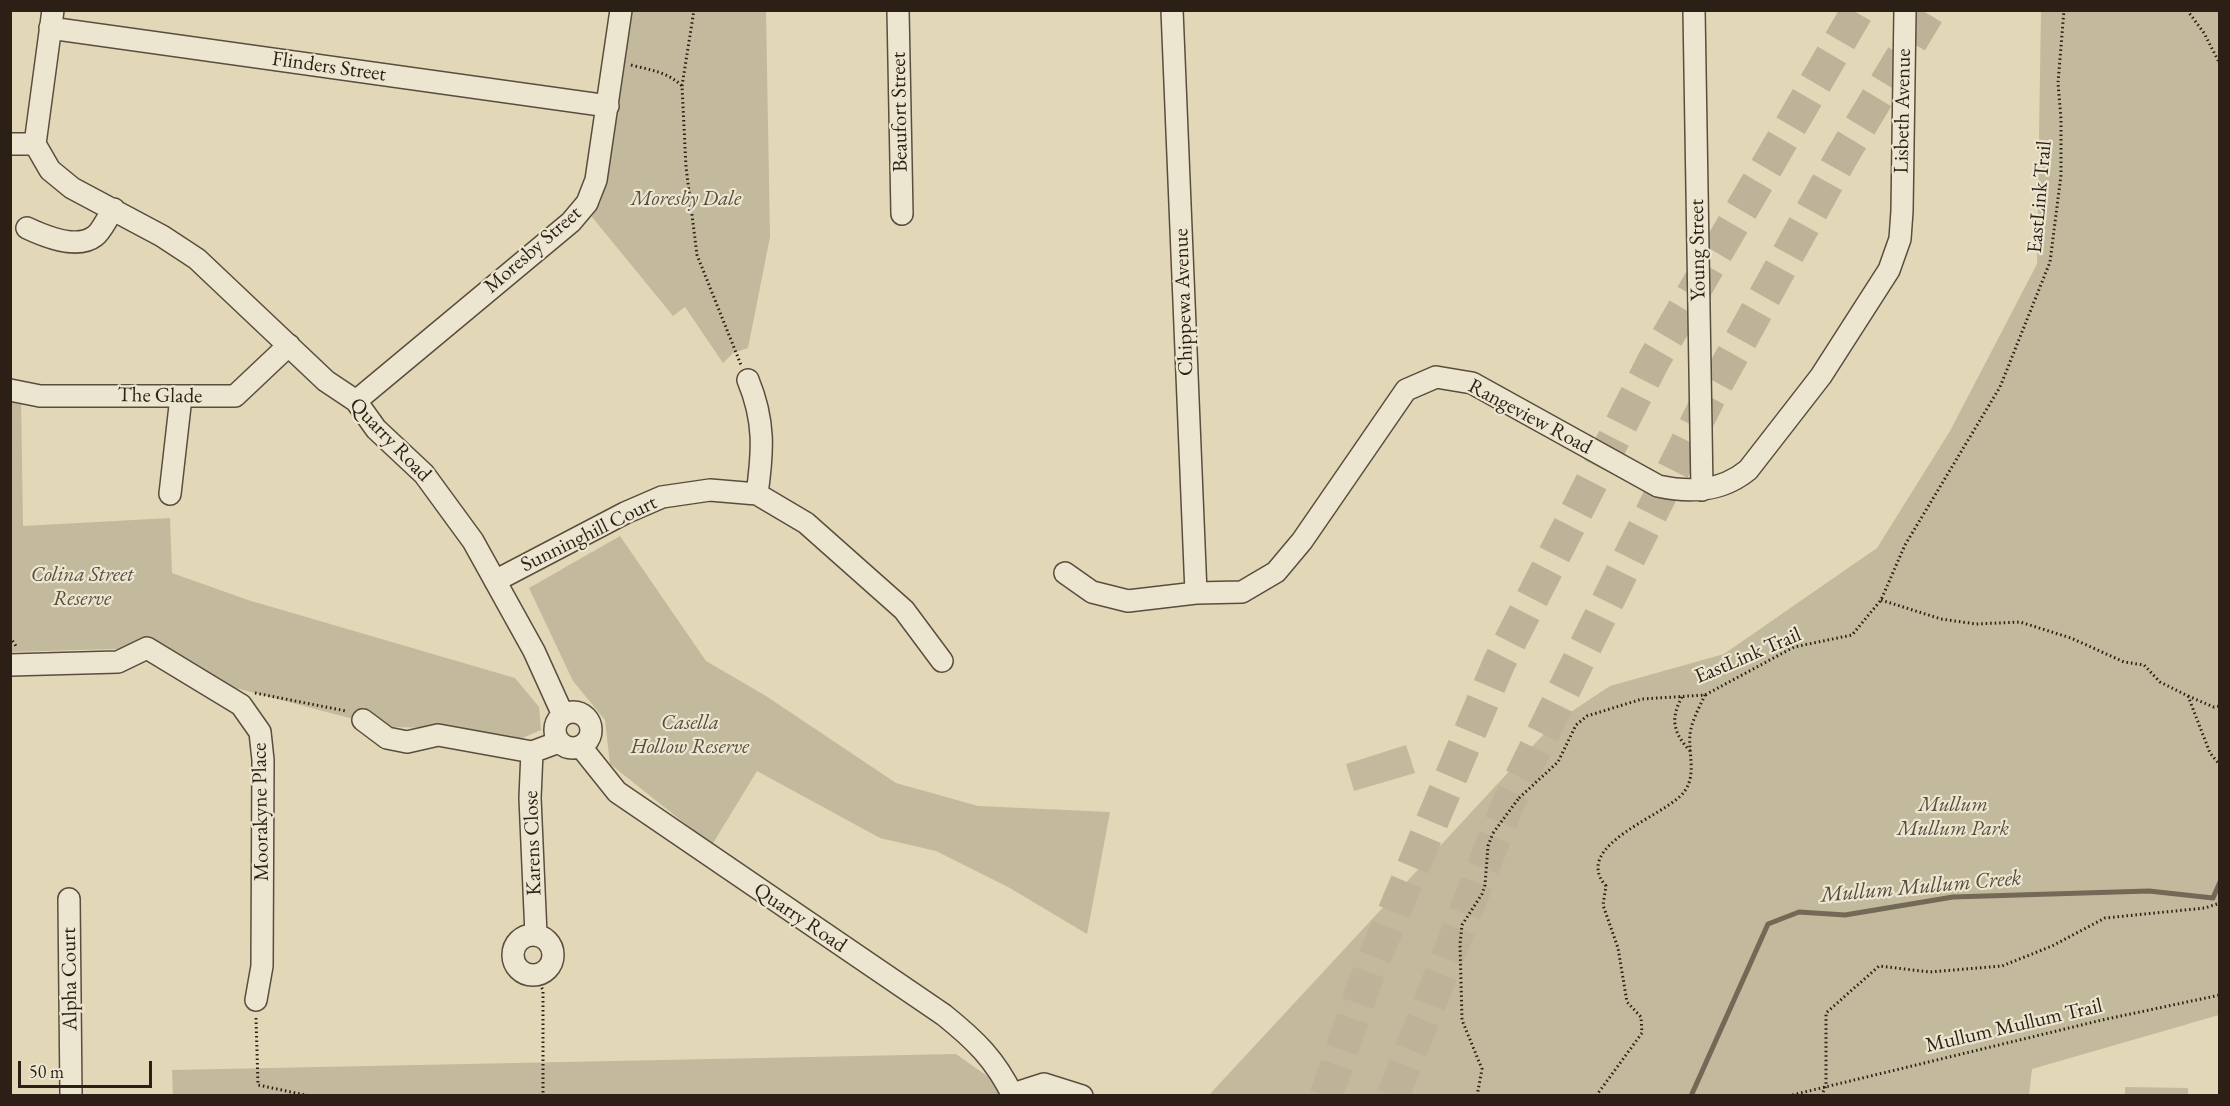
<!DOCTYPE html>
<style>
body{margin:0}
#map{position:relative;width:2230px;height:1106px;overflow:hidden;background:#e2d8b8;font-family:"EB Garamond",serif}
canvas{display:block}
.frame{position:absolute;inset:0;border:12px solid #2c1f16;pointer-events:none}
.scale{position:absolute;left:18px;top:1061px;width:134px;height:27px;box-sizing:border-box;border:3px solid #2c1f16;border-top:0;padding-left:8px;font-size:18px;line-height:21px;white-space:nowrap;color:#2c1f16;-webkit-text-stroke:4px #ece6d1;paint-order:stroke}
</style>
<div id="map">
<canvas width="2230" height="1106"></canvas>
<div class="frame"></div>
<div class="scale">50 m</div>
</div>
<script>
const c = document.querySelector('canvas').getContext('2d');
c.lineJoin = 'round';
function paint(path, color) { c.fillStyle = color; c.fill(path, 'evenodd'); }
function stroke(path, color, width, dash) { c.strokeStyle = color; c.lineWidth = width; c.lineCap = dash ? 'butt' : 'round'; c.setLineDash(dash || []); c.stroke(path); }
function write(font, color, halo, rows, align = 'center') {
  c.font = font + ' "EB Garamond",serif'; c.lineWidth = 4.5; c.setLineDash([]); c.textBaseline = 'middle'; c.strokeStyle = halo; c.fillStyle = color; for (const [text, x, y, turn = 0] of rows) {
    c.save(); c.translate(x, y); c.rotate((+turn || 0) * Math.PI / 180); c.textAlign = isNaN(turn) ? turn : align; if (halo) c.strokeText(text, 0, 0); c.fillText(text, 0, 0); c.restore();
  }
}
paint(new Path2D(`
 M631 11H766L770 237 748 348 733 353 723 363 685 307 673 316 592 217 601 201Z
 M2041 11H2219V1015L2032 1069 2029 1095H1209L1554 723 1610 686 1724 654 1877 548 1950 431 2037 264Z
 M10 399H21L23 526 170 518 172 573 248 600 515 678 539 707 541 730 520 739 464 729 393 727 357 720 198 678 146 648 11 652Z
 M620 536 706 661 766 696 896 783 978 806 1110 812 1087 934 1008 887 936 851 880 838 757 771 712 845 610 764 605 720 573 681 529 588Z
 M1406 745 1415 773 1354 791 1346 764Z
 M956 1054 997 1083 1004 1095 173 1096 172 1070Z
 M2125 1087 2188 1088V1095H2125Z`), '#c3b99c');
stroke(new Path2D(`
 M1691 1096 1768 924 1799 912 1845 915 1953 897 2149 891 2213 898 2220 882`), '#746856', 5);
stroke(new Path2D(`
 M1326 1096 1369 971 1499 663 1654 360 1858 10
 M1393 1096 1508 804 1624 568 1711 394 1841 158 1930 10`), '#beb398', 33, [33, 16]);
const minor = new Path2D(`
 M53 10 35 144 50 170 72 188 162 236 197 259 326 381 356 401 376 429 424 474 473 541 534 651 563 715
 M898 10 902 214
 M1172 10 1196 593
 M1694 10 1702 490
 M50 28 608 106
 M10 144H35
 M27 228C44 236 77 250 95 236 102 231 108 216 114 209
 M748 380C765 421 763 451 757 494
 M10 390 40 396H235L289 345
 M356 401 571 222 587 203 596 180 621 10
 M170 494 181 397
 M1065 573 1092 592 1128 601 1196 593 1242 592 1276 572 1302 541 1406 390 1436 377 1472 383 1658 486C1690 493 1721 492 1748 470L1821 376 1889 270 1900 239 1902 211 1905 10
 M495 581 625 513 662 497 710 490 757 494 806 523 904 610 942 661
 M10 665 118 662 147 648 241 705 260 732 263 760 262 966 256 1000
 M555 730a18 18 0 1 1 36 0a18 18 0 1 1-36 0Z
 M363 720 387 738 407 742 438 735 532 752 559 742
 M581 747 617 792 944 1015C975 1040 995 1059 1013 1096
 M532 752 530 798 536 935
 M69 899 71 1096
 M513 955a20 20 0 1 1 40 0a20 20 0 1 1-40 0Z
 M1013 1094 1044 1084 1082 1096`);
stroke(minor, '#5a4d3e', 24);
stroke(new Path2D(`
 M2187 10 2204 33 2220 64
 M631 65C650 70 668 72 682 86L686 167 697 255 741 365
 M682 86 694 10
 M1881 600 1941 619 1976 624 2020 622 2071 638 2124 662 2144 665 2160 682 2188 696 2210 753 2220 765
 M10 637 16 646
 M255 693 346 711
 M2188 696 2214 707 2220 706
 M1682 697C1670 719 1673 733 1691 752
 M1519 798 1558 762 1576 725 1587 716 1642 699 1705 695 1794 647 1852 635 1881 600 1905 545 2000 387 2050 262 2061 175V119L2058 83 2064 10
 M535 976 543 990V1096
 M256 1018 258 1085 310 1096
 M1477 1096 1482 1069 1462 1020 1460 944 1462 925 1482 894 1485 885 1488 846 1493 833
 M1596 1096 1642 1033 1641 1017 1627 1002 1618 948 1603 905 1606 886C1570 845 1666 816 1684 792 1697 775 1688 753 1690 734 1692 720 1699 708 1705 695
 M1788 1096 2102 1020 2220 995
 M1821 1096 1826 1086V1013L1879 966 1930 972 2002 966 2052 946 2105 918 2205 908 2220 903`), '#2c1f16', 3, [1.5, 3]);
stroke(minor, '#ece6d1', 21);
stroke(new Path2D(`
 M1493 833 1519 798`), '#2c1f16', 3, [1.5, 3]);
write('21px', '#2c1f16', '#ece6d1', [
 ["Flinders Street",329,67,8],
 ["Lisbeth Avenue",1903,111,-89],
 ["Beaufort Street",900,112,-91],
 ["EastLink Trail",2040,197,-85],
 ["Moresby Street",533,250,-41],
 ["Young Street",1698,250,-91],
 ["Chippewa Avenue",1184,302,-92],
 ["The Glade",160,396,1],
 ["Rangeview Road",1530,417,28],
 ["Quarry Road",390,440,46],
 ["Sunninghill Court",589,534,-26],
 ["EastLink Trail",1748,656,-23],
 ["Moorakyne Place",261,812,-91],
 ["Karens Close",533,843,-92],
 ["Quarry Road",800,918,34],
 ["Alpha Court",70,979,-91],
 ["Mullum Mullum Trail",2014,1026,-13]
]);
write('italic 21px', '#594d3e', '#ece6d1', [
 ["Moresby Dale",686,199],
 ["Colina Street",82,575],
 ["Reserve",82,599],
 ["Casella",690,723],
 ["Hollow Reserve",690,747],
 ["Mullum",1953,805],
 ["Mullum Park",1953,829]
]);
write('italic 22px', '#564a3b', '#ece6d1', [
 ["Mullum Mullum Creek",1921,887,-5]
]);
</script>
